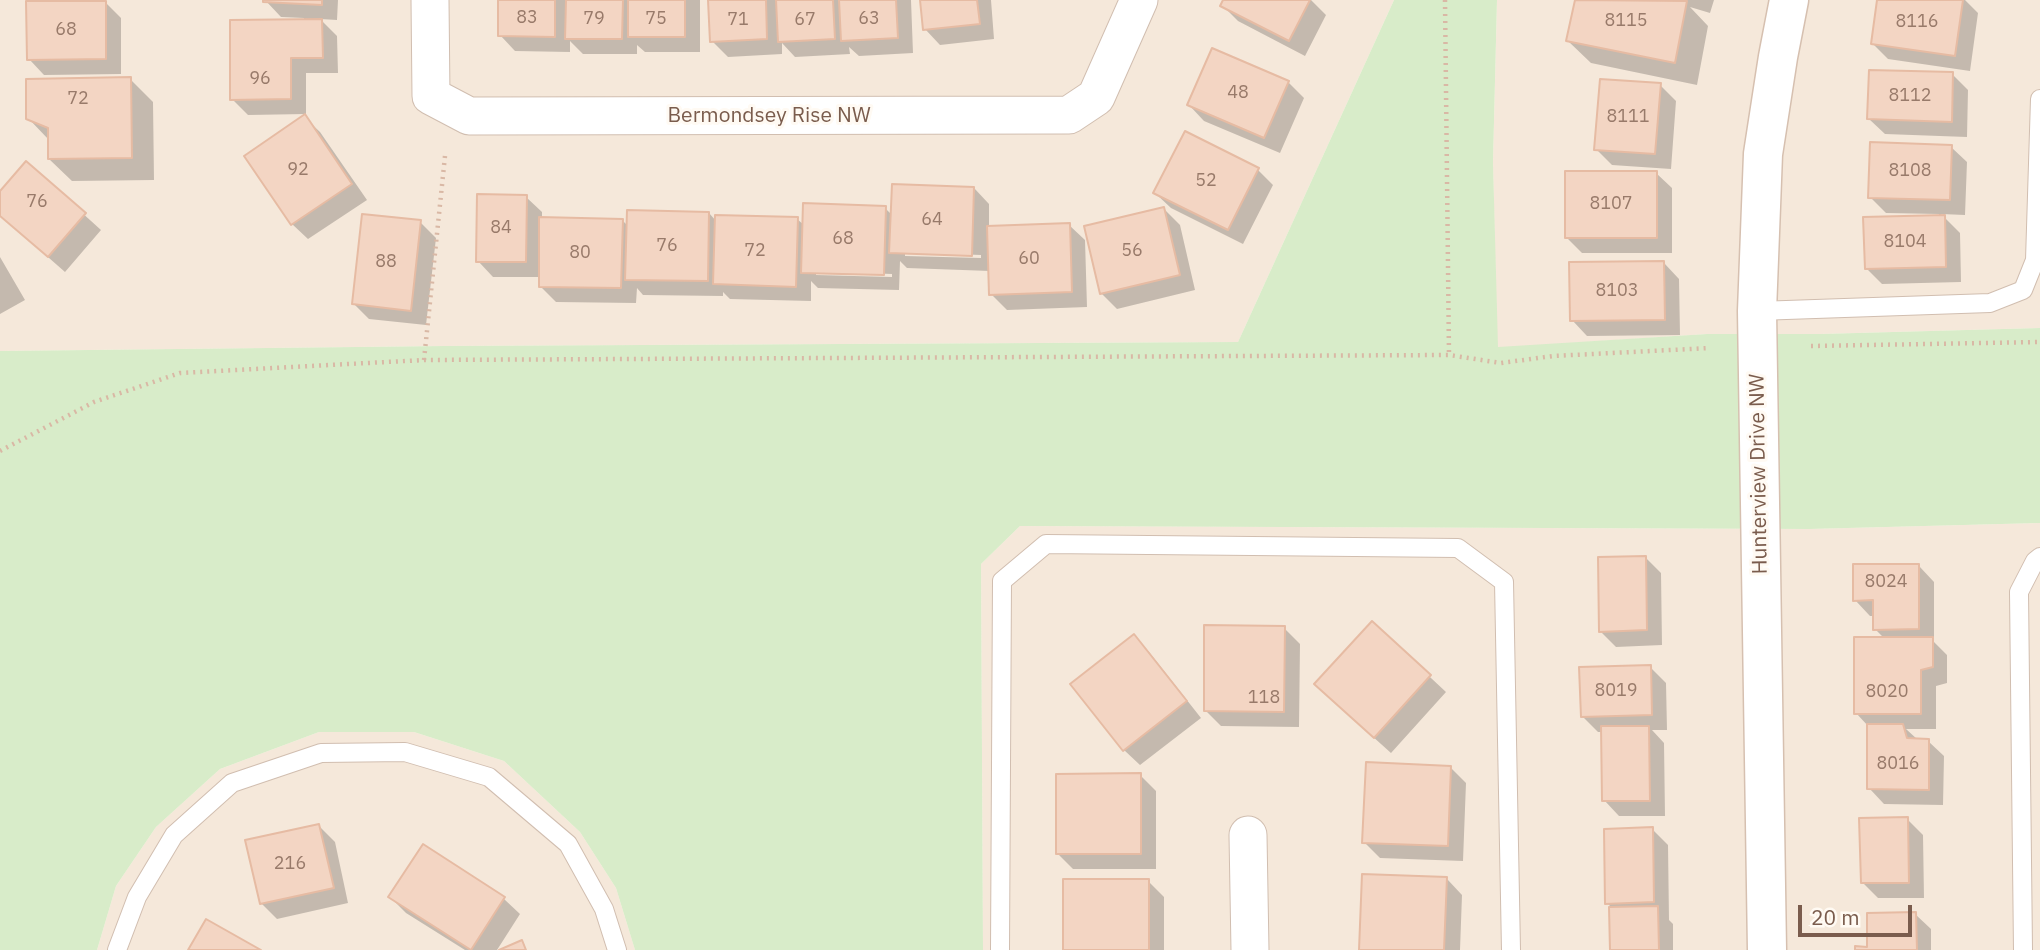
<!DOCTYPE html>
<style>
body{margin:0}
#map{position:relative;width:2040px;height:950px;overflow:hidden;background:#fdf6ec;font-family:"IBM Plex Sans",sans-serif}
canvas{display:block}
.scale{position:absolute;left:1798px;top:905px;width:114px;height:32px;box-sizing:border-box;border:4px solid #7a5c4d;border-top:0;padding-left:9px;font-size:21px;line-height:24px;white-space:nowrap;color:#7a5c4d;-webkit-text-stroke:5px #fffaf3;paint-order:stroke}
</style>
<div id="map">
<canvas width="2040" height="950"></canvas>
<div class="scale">20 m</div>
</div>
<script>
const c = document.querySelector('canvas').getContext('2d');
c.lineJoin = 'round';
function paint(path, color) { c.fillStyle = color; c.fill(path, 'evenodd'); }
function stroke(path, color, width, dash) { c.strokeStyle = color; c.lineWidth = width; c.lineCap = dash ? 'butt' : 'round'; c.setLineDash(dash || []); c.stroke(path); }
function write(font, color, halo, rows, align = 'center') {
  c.font = font + ' "IBM Plex Sans",sans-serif'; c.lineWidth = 6; c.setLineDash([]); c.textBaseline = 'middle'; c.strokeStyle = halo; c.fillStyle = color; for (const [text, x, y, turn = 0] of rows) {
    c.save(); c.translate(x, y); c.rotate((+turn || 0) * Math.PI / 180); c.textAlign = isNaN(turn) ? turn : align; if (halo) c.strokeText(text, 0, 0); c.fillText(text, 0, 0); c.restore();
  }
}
paint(new Path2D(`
 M0 0H1394L1238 342 445 346 0 351Z
 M1497 0H2040V328L1820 334H1707L1497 348 1493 162Z
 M2040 523V950H983L981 564 1020 526 1809 529Z
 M319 732H414L504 761 580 832 616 888 635 950H97L116 886 156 827 220 769Z`), '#f5e8da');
paint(new Path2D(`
 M1394 0H1497L1493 162 1498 347 1707 334H1820L2040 328V523L1809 529 1020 526 981 564 983 950H635L616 888 580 832 504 761 414 732H319L220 769 156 827 116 886 97 950H0V351L445 346 1238 342Z`), '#d8ecc9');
paint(new Path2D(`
 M265 0H338L337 20 320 19 337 36 338 73H306V114L248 115 232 99 304 21V18L281 17Z
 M500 0H700V52H645L637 45V54H583L570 41V52L515 51 500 35Z
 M710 0H911L913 53 859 56 849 47 850 54 795 57 782 43V54L728 57 712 41Z
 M922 0H991L994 39 940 45 925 29Z
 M1225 0H1311L1326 15 1305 56 1238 21 1222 5Z
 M1576 0H1714L1710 13 1690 7 1708 26 1697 85 1591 63 1568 41Z
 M1879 0H1965L1978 13 1970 71 1888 59 1872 43Z
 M105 2 121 18V74L44 75 29 59Z
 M1952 74 1968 90 1967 137 1885 134 1869 119Z
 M130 79 153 102 154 180 72 181 49 159V140L28 118Z
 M1288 82 1304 98 1280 153 1204 121 1189 105Z
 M1660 85 1676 101 1671 169 1612 165 1596 149Z
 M304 117 320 132 367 200 308 239 292 224Z
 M1951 147 1967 162 1965 215 1941 214 1960 233 1961 282 1882 284 1866 268 1939 217V214L1886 213 1870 197Z
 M27 163 101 230 65 272 0 215V194Z
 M1258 170 1273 185 1243 244 1171 208 1155 193Z
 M1656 173 1672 188V253H1582L1566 237Z
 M974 188 989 204V227L1069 225 1085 240 1087 307 1007 310 991 294 990 271 907 268 900 261 899 290 818 288 811 281V301L730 299 723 292V296L643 295 637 288 636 303 556 302 540 286V277H493L478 261 526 197 542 212V219L622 220 628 226 709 213 716 221 797 219 804 225 885 208 892 215ZM905 252 981 255V258L905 256ZM816 271 892 274V277L816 275Z
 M1164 209 1180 225 1195 290 1117 309 1101 293Z
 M420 222 436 238 426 325 369 319 354 304Z
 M0 257 25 300 0 314Z
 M1664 263 1679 279 1680 335 1587 336 1572 320Z
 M1646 558 1661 573 1662 645 1616 647 1600 631Z
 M1919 566 1934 582V642L1947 655V683L1936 686V729H1906L1918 740 1928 741 1944 756 1943 805 1884 804 1869 788V727L1856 713 1885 639 1875 629V616H1870L1855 600Z
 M1372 623 1446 692 1391 753 1332 700Z
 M1284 628 1300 644 1299 727 1221 726 1205 710Z
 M1134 636 1149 652 1201 718 1140 765 1124 750Z
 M1650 667 1666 683 1667 730H1652L1664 743 1665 816H1619L1604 800 1602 732H1598L1582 716Z
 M1450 767 1466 783 1463 861 1380 858 1364 842Z
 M1140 775 1156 791V869H1073L1057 853Z
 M1907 819 1923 835 1924 898H1878L1862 882Z
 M319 826 335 842 348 903 277 919 261 903Z
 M1652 829 1668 845 1669 920 1673 924V950H1611V907L1607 903Z
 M423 846 504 899 520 914 497 950H465L406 913 390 897Z
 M1447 879 1462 895 1460 950H1361Z
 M1148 881 1164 897V950H1065Z
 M1915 914 1931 929V950H1856L1869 949Z`), '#0003');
const building = new Path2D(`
 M263 0H322V5L263 2Z
 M498 0H555V37L498 36Z
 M566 0H623L622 39H565Z
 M628 0H685V37H628Z
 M708 0H766L767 39 710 42Z
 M776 0H833L835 39 778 42Z
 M839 0H896L898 38 841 41Z
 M920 0H977L980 24 923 30Z
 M1223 0H1310L1289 41 1220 6Z
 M1575 0 1687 1 1675 63 1566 41Z
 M1877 0H1963L1955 56 1871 44Z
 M26 1H106V59L27 60Z
 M322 19 323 58H291V99L230 100V20Z
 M1212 48 1289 81 1264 138 1187 105Z
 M1869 70 1953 72 1952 122 1867 119Z
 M131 77 132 158 48 159V128L26 119V79Z
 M1600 79 1661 83 1655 154 1594 150Z
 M305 114 352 184 291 225 244 156Z
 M1185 131 1259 168 1228 230 1153 193Z
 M1870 142 1952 145 1950 200 1868 198Z
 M26 161 86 213 48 257 0 216V191Z
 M1565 171H1657V238H1565Z
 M892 184 974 187 972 256 889 253Z
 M477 194 527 195 526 262H476Z
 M803 203 886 206 884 275 801 273Z
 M1164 207 1180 275 1100 294 1084 226Z
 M627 210 709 212 708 281 625 280Z
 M362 214 421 220 411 311 352 304Z
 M715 215 798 217 796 287 713 284Z
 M1945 215 1946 267 1865 269 1863 217Z
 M539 217 623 219 621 288 539 287Z
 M1070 223 1072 292 989 295 987 226Z
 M1664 261 1665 320 1570 321 1569 262Z
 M1646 556 1647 630 1599 632 1598 557Z
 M1853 564H1919V629L1873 630V600L1853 601Z
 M1372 621 1431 675 1374 738 1314 684Z
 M1204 625 1285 626 1284 712 1204 711Z
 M1134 634 1187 701 1123 751 1070 684Z
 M1854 637H1933V667L1921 670V714H1854Z
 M1651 665 1652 715 1581 717 1579 667Z
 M1867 724H1903L1907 738 1929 739V790L1867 789Z
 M1601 726H1649L1650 801H1602Z
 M1366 762 1451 766 1448 846 1362 843Z
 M1141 773V854H1056V774Z
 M1908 817 1909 883H1861L1859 818Z
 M319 824 334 888 260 904 245 840Z
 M1653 827 1654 902 1605 904 1604 829Z
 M423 844 505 897 471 950 388 897Z
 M1362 874 1447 877 1444 950H1359Z
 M1063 879H1149V950H1063Z
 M1658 906 1659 950H1610L1609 907Z
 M1916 912 1917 950H1855V946L1867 947V913Z
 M206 919 261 950H188Z
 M522 940 526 950H499Z`);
paint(building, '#f3d5c3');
stroke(building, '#e6bba3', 2);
const lane = new Path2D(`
 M1757 311 1990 303 2023 290 2035 260 2040 99
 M117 950 137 897 174 835 232 783 321 753 405 752 489 777 568 844 604 909 617 950
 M1000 950 1002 581 1046 544 1458 548 1504 582 1511 950
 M2023 950 2019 592 2035 561 2040 557`);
const street = new Path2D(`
 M430 0 431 96 469 116 1069 115 1096 97 1139 0
 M1248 835 1250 950`);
const secondary = new Path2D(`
 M1767 950 1757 311 1763 154 1778 57 1789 0`);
stroke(lane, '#d1beb0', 20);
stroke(street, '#d1beb0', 39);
stroke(secondary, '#d6c0b0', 41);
stroke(new Path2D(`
 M1445 0 1449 355
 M1811 346 2040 342
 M424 360 445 156
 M0 451 94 402 180 373 424 360 1449 355 1501 363 1553 356 1710 348`), '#d9b8a5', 4.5, [2, 5]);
stroke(lane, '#fff', 18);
stroke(street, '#fff', 37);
stroke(secondary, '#fff', 38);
write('18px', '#987a6a', null, [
 ["83",527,18],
 ["79",594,19],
 ["75",656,19],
 ["63",869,19],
 ["71",738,20],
 ["67",805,20],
 ["8115",1626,21],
 ["8116",1917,22],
 ["68",66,30],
 ["96",260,79],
 ["48",1238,93],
 ["8112",1910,96],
 ["72",78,99],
 ["8111",1628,117],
 ["92",298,170],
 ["8108",1910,171],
 ["52",1206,181],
 ["76",37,202],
 ["8107",1611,204],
 ["64",932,220],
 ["84",501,228],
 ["68",843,239],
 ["8104",1905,242],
 ["76",667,246],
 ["72",755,251],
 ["56",1132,251],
 ["80",580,253],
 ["60",1029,259],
 ["88",386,262],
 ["8103",1617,291],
 ["8024",1886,582],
 ["8019",1616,691],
 ["8020",1887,692],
 ["118",1264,698],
 ["8016",1898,764],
 ["216",290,864]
]);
write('21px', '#7a5c4d', '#fffaf3', [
 ["Bermondsey Rise NW",769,116],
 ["Hunterview Drive NW",1759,474,-91]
]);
</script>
